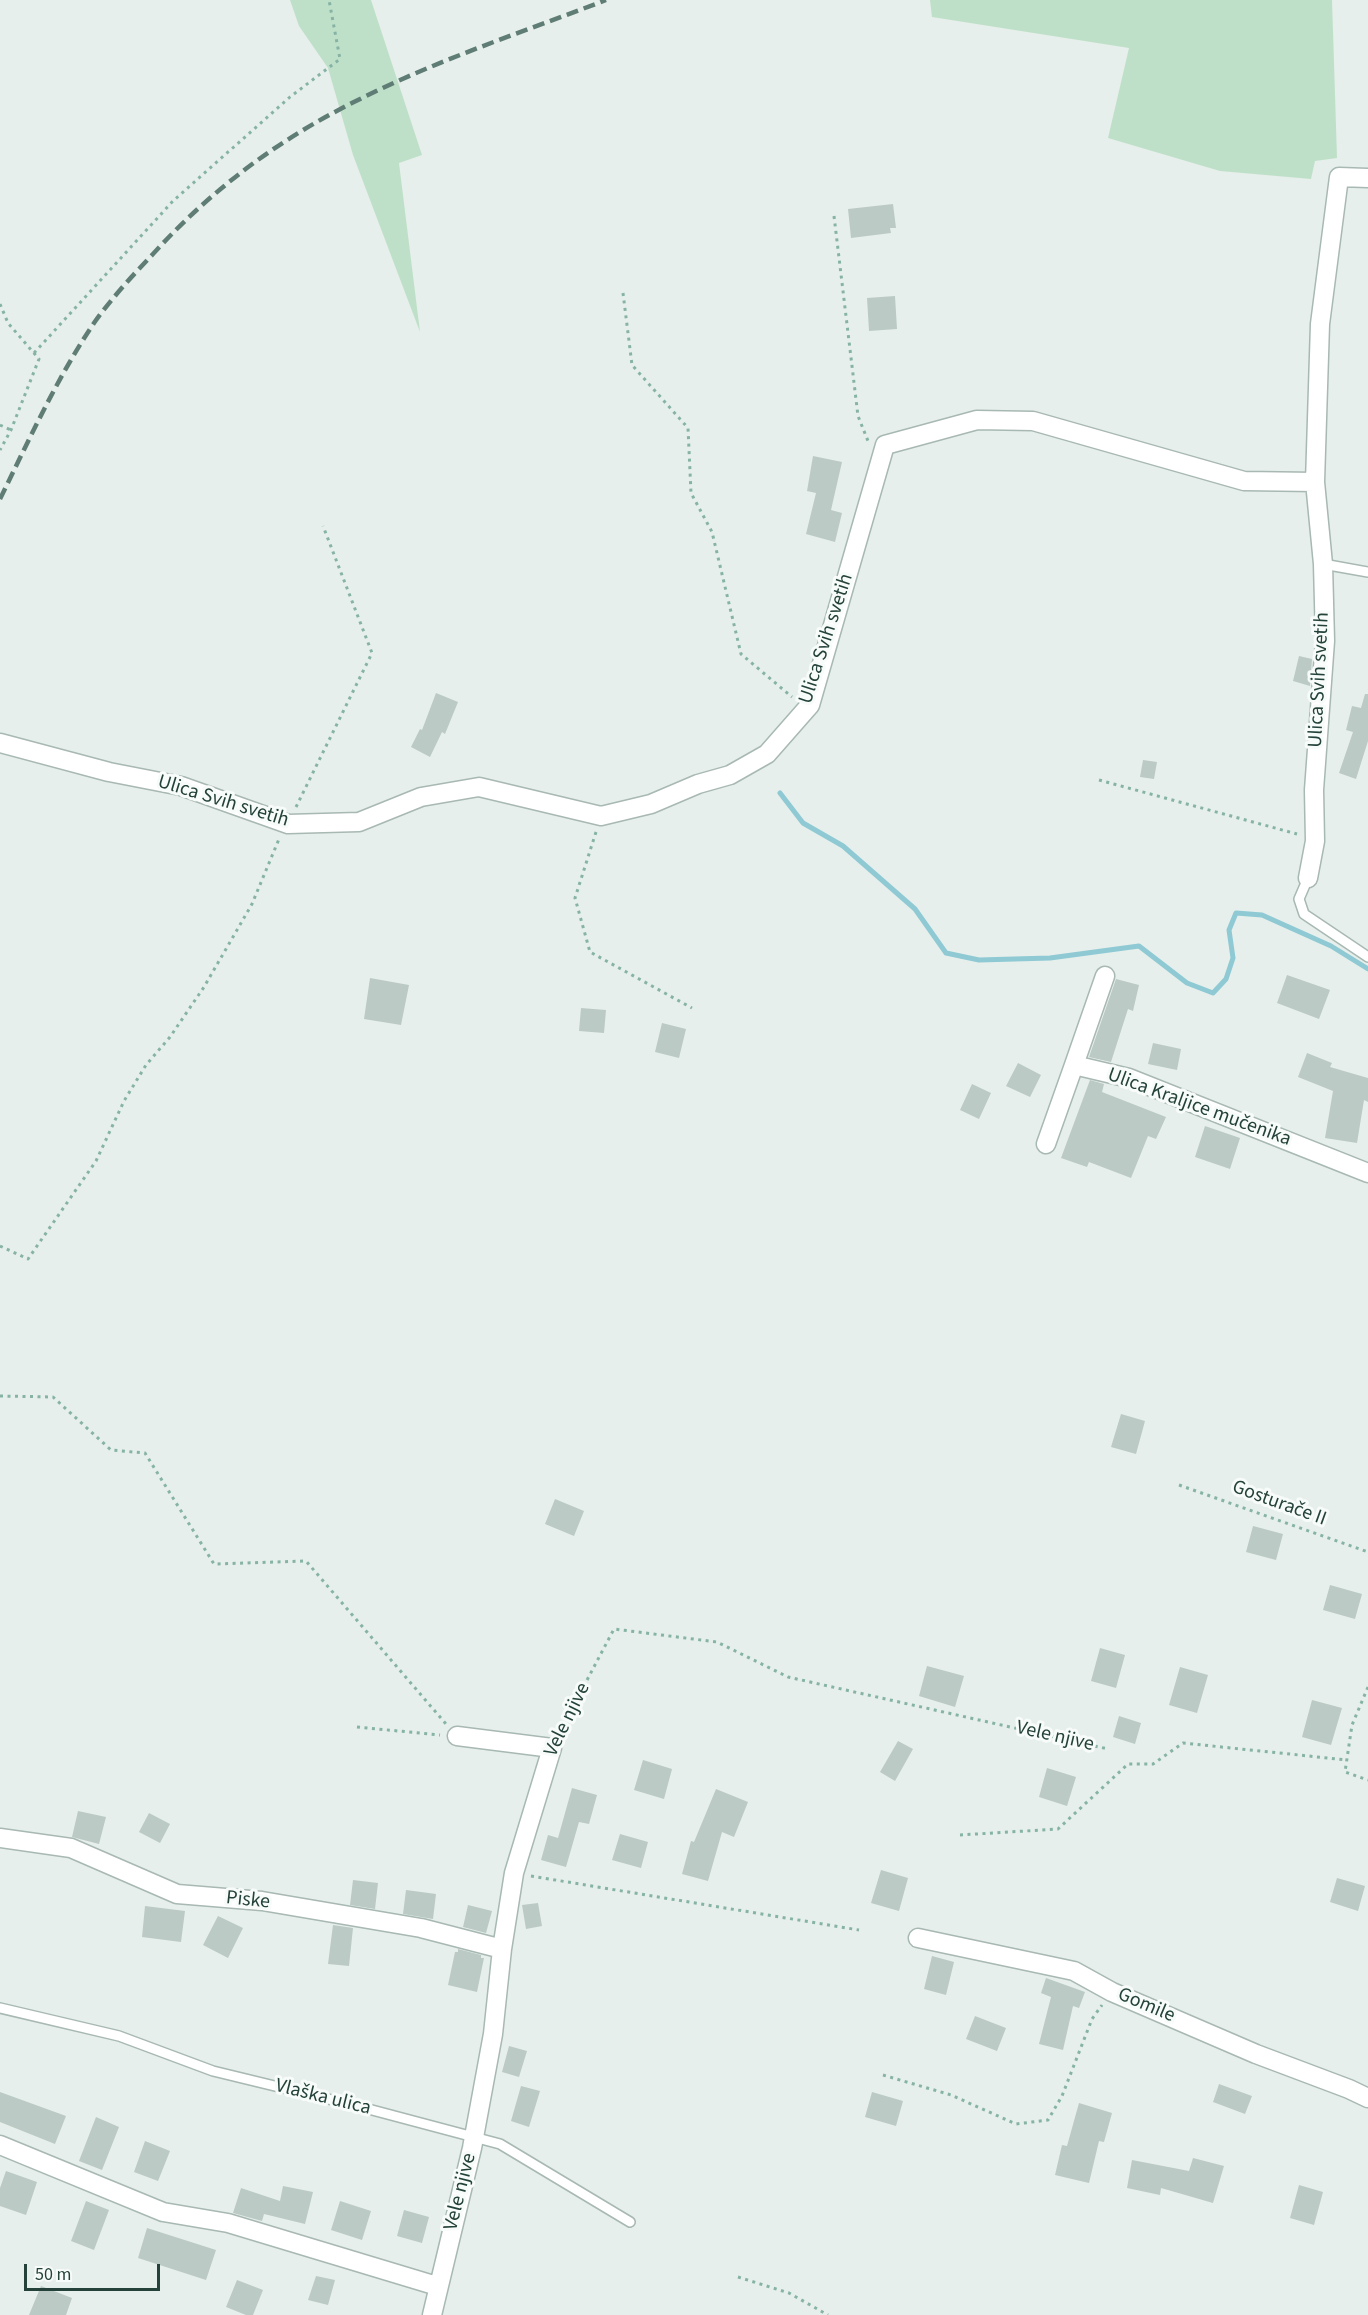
<!DOCTYPE html>
<meta charset="utf-8">
<style>
body{margin:0}
#map{position:relative;width:1368px;height:2315px;overflow:hidden;background:#e6efeb;font-family:"Source Sans 3",sans-serif}
canvas{display:block}
.scale{position:absolute;left:24px;top:2264px;width:136px;height:27px;box-sizing:border-box;border:3px solid #24423a;border-top:0;padding-left:8px;font-size:18px;line-height:21px;white-space:nowrap;color:#24423a;-webkit-text-stroke:4px #f7fbf9;paint-order:stroke}
</style>
<div id="map">
<canvas width="1368" height="2315"></canvas>
<div class="scale">50 m</div>
</div>
<script>
const c = document.querySelector('canvas').getContext('2d');
c.lineJoin = 'round';
function paint(path, color) { c.fillStyle = color; c.fill(path, 'evenodd'); }
function stroke(path, color, width, dash) { c.strokeStyle = color; c.lineWidth = width; c.lineCap = dash ? 'butt' : 'round'; c.setLineDash(dash || []); c.stroke(path); }
function write(font, color, halo, rows, align = 'center') {
  c.font = font + ' "Source Sans 3",sans-serif'; c.lineWidth = 6; c.setLineDash([]); c.textBaseline = 'middle'; c.strokeStyle = halo; c.fillStyle = color; for (const [text, x, y, turn = 0] of rows) {
    c.save(); c.translate(x, y); c.rotate((+turn || 0) * Math.PI / 180); c.textAlign = isNaN(turn) ? turn : align; if (halo) c.strokeText(text, 0, 0); c.fillText(text, 0, 0); c.restore();
  }
}
paint(new Path2D(`
 M290 0H371L422 155 399 163 420 332 353 155 328 68 299 26Z
 M930 0H1332L1337 158 1315 161 1311 179 1220 171 1108 138 1129 48 932 17Z`), '#bfe0c8');
stroke(new Path2D(`
 M780 793 803 823 843 846 915 909 946 953 979 960 1050 958 1139 946 1187 983 1213 993 1226 979 1233 958 1229 930 1236 913 1262 915 1331 946 1368 969`), '#8ec9d4', 5);
paint(new Path2D(`
 M893 204 896 228H890L891 233 851 238 848 209Z
 M895 296 897 329 869 331 867 298Z
 M813 456 842 462 831 510 842 513 835 542 806 534 816 493 807 491Z
 M1299 656 1312 659 1310 686 1293 681Z
 M436 693 458 702 445 734 442 732 430 757 411 747 420 729 422 730Z
 M1365 694H1368V741L1356 779 1339 773 1353 732 1346 730 1352 706 1361 708Z
 M1143 760 1157 762 1154 779 1140 777Z
 M1287 975 1330 990 1319 1019 1277 1003Z
 M370 978 409 985 401 1025 364 1019Z
 M1116 979 1139 985 1133 1011 1128 1009 1111 1062 1089 1057Z
 M581 1008 606 1010 604 1033 579 1031Z
 M662 1023 686 1029 679 1058 655 1052Z
 M1153 1043 1181 1049 1177 1070 1148 1064Z
 M1307 1053 1332 1063 1330 1067 1368 1078V1102L1364 1100 1357 1143 1325 1138 1333 1091 1298 1077Z
 M1018 1063 1041 1075 1030 1097 1006 1086Z
 M1090 1080 1104 1084 1102 1092 1166 1117 1156 1139 1148 1136 1131 1178 1089 1162 1087 1167 1061 1158Z
 M972 1084 991 1093 979 1119 960 1110Z
 M1205 1126 1240 1138 1230 1169 1195 1157Z
 M1121 1414 1145 1421 1136 1454 1111 1447Z
 M555 1499 584 1511 574 1536 545 1524Z
 M1253 1526 1283 1534 1276 1560 1246 1552Z
 M1330 1585 1362 1594 1355 1619 1323 1610Z
 M1100 1648 1125 1655 1116 1688 1091 1681Z
 M927 1666 964 1676 955 1707 919 1696Z
 M1180 1667 1208 1675 1197 1713 1169 1705Z
 M1312 1700 1342 1708 1331 1745 1302 1737Z
 M1119 1716 1141 1723 1135 1744 1113 1737Z
 M898 1741 913 1749 895 1781 880 1772Z
 M643 1760 672 1769 664 1799 634 1790Z
 M1047 1768 1076 1777 1067 1806 1039 1797Z
 M572 1788 597 1795 589 1824 579 1822 566 1867 541 1860 548 1835 558 1838Z
 M716 1789 748 1802 734 1837 722 1832 708 1881 682 1874 691 1841 694 1842Z
 M78 1811 106 1817 99 1844 72 1837Z
 M149 1813 170 1824 160 1843 139 1832Z
 M620 1834 648 1842 641 1868 612 1860Z
 M881 1870 908 1878 899 1911 871 1903Z
 M1337 1878 1365 1886 1358 1911 1330 1902Z
 M353 1880 378 1883 375 1909 350 1905Z
 M406 1890 436 1894 433 1919 403 1914Z
 M538 1903 542 1926 526 1929 522 1905Z
 M468 1905 492 1911 486 1933 463 1927Z
 M145 1906 185 1911 181 1942 142 1937Z
 M218 1916 243 1928 228 1958 203 1945Z
 M333 1925 353 1928 349 1966 328 1964Z
 M458 1949 481 1955V1958H484L477 1992 448 1985 455 1952H458Z
 M932 1956 954 1962 946 1995 924 1989Z
 M1046 1978 1085 1992 1079 2008 1073 2006 1063 2050 1039 2044 1051 1997 1041 1993Z
 M975 2016 1006 2028 997 2051 966 2039Z
 M509 2046 527 2051 519 2077 502 2072Z
 M1219 2084 1252 2096 1245 2114 1213 2102Z
 M521 2086 540 2091 529 2127 511 2121Z
 M0 2092 66 2116 55 2144 0 2122Z
 M872 2092 903 2101 896 2126 865 2117Z
 M1079 2103 1112 2113 1104 2142 1099 2141 1089 2183 1055 2175 1062 2145 1067 2146Z
 M96 2117 119 2127 102 2170 79 2161Z
 M145 2141 170 2151 158 2181 134 2172Z
 M1193 2158 1224 2166 1213 2203 1161 2188 1160 2195 1127 2188 1132 2160 1189 2171Z
 M6 2171 37 2182 26 2215 0 2206V2188Z
 M1299 2185 1323 2192 1314 2225 1290 2218Z
 M283 2186 313 2192 305 2224 264 2214 262 2221 233 2213 241 2188 280 2201Z
 M86 2201 109 2210 94 2250 71 2241Z
 M340 2201 371 2211 362 2240 331 2230Z
 M404 2210 429 2217 422 2243 397 2236Z
 M147 2228 216 2250 206 2280 138 2258Z
 M316 2276 335 2280 328 2305 308 2300Z
 M237 2280 263 2290 253 2315H246L226 2307Z
 M41 2286 72 2298 66 2315H29Z`), '#bbcac4');
const service = new Path2D(`
 M1323 564 1368 572
 M1308 878 1299 899 1304 914 1368 957
 M0 2008 119 2036 213 2071 357 2106 500 2144 630 2222`);
const minor = new Path2D(`
 M0 743 109 772 181 786 288 824 359 822 421 797 479 787 601 816 651 804 698 784 730 775 767 754 810 705 885 445 977 420 1033 421 1244 481 1315 482
 M1308 878 1315 841 1314 790 1325 641 1323 564 1315 482 1320 324 1339 177 1368 178
 M1074 1065 1105 976
 M1046 1144 1074 1065 1129 1078 1368 1173
 M0 1838 71 1848 177 1894 262 1901 421 1928 502 1949
 M918 1938 1074 1971 1112 1992 1256 2054 1349 2089 1368 2098
 M0 2145 163 2212 228 2223 437 2286
 M432 2315 472 2148 493 2034 502 1949 514 1873 552 1748 457 1736`);
stroke(service, '#a8b8b2', 12);
stroke(minor, '#a8b8b2', 21);
stroke(new Path2D(`
 M834 216 858 416 868 441
 M623 293 632 365 688 428 691 493 712 532 741 654 792 697
 M0 304 8 323 39 359 11 430 0 450
 M34 353 173 201 290 97 340 59 329 0
 M0 425 11 430
 M1099 780 1297 834
 M296 807 372 653 323 526
 M596 832 575 898 590 952 692 1008
 M0 1246 28 1259 96 1161 124 1101 146 1065 170 1037 204 987 252 904 279 839
 M0 1396 53 1397 111 1450 145 1453 214 1564 306 1561 446 1724
 M1179 1485 1368 1552
 M1368 1687 1352 1725 1345 1772 1368 1780
 M357 1727 440 1735
 M559 1733 614 1629 717 1642 788 1677 1108 1749
 M960 1835 1058 1829 1128 1764H1153L1183 1743 1347 1760
 M531 1876 859 1930
 M883 2075 951 2095 1016 2124 1048 2120 1062 2096 1092 2019 1102 2005
 M738 2277 789 2293 828 2315`), '#86b3a5', 3, [3, 4.5]);
stroke(service, '#fff', 9);
stroke(minor, '#fff', 18);
stroke(new Path2D(`
 M0 499C29 440 57 378 94 323 111 299 132 276 153 254 212 189 279 139 358 100 437 60 523 32 606 0`), '#5f7d75', 4.5, [12, 6]);
write('20px', '#24423a', '#f7fbf9', [
 ["Ulica Svih svetih",827,639,-72],
 ["Ulica Svih svetih",1320,680,-87],
 ["Ulica Svih svetih",223,802,17],
 ["Ulica Kraljice mučenika",1199,1108,20],
 ["Gosturače II",1279,1504,20],
 ["Vele njive",568,1720,-64],
 ["Vele njive",1055,1737,13],
 ["Piske",248,1901,6],
 ["Gomile",1146,2006,23],
 ["Vlaška ulica",323,2098,14],
 ["Vele njive",461,2192,-76]
]);
</script>
